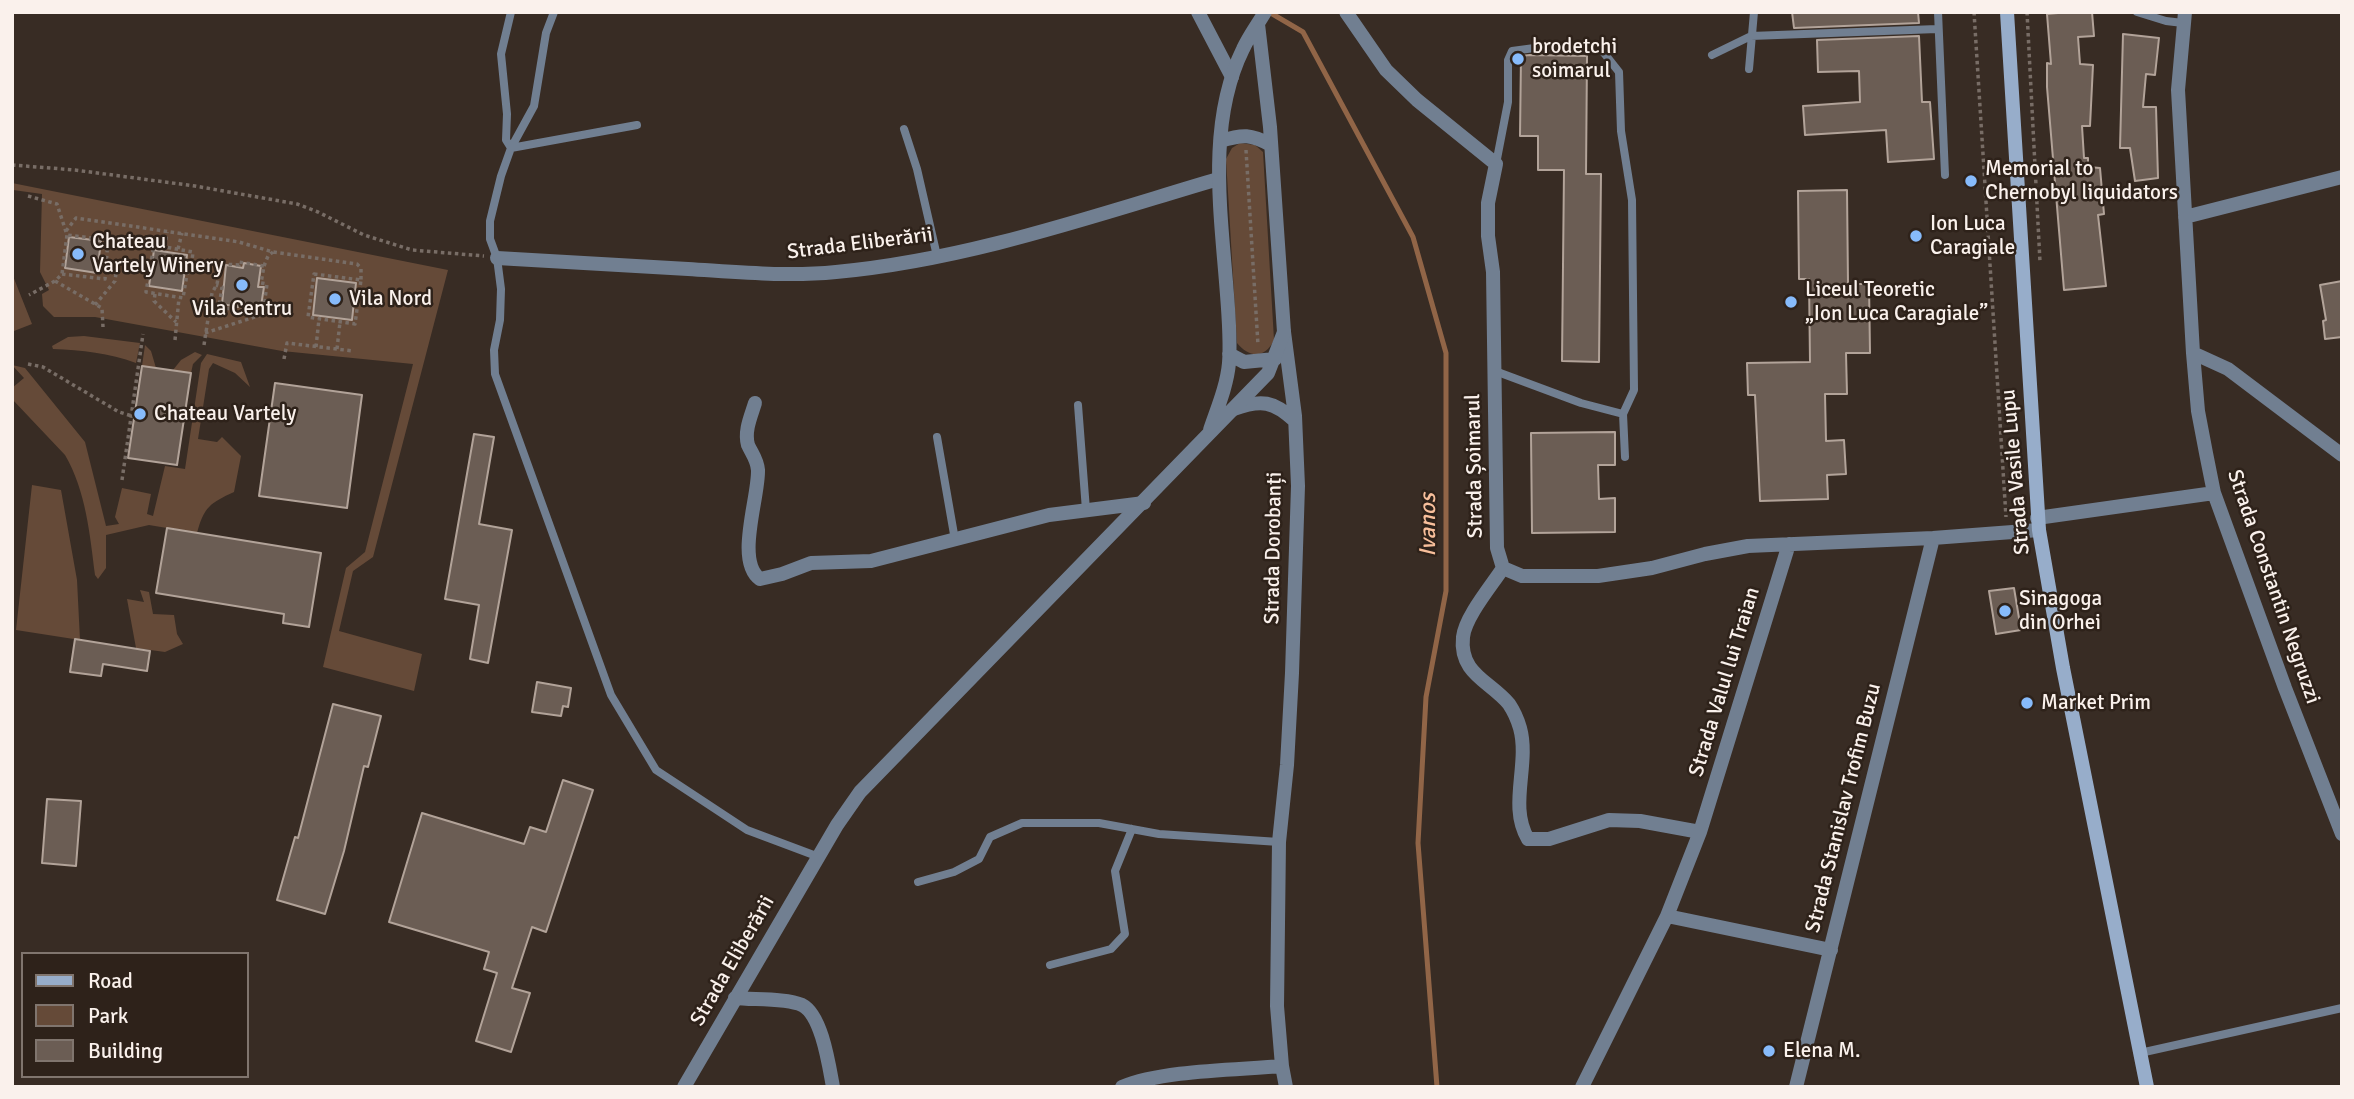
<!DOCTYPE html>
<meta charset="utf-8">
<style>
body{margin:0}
#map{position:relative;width:2354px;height:1099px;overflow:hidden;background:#382c24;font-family:Signika,sans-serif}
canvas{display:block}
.frame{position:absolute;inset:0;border:14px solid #faf1ec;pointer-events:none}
.legend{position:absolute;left:21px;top:952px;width:228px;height:126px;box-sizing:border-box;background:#2e221a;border:2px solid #80756e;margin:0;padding:9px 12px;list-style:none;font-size:21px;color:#faf1ec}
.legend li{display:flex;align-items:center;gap:14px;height:35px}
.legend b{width:35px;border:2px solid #80756e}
</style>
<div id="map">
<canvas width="2354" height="1099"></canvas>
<div class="frame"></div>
<ul class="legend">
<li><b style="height:9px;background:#97adca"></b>Road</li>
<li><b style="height:19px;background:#654a38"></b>Park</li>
<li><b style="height:19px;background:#6b5d54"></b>Building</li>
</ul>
</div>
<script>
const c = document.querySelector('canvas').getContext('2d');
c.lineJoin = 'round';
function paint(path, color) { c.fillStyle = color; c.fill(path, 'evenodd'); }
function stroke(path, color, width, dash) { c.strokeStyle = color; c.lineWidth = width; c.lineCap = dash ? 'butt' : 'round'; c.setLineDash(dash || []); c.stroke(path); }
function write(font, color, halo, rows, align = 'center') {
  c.font = font + ' Signika,sans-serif'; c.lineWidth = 5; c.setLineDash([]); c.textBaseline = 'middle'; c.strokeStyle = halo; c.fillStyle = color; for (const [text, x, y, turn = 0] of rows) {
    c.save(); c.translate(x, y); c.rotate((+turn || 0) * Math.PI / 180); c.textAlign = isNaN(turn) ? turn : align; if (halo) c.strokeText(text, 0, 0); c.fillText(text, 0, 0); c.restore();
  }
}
paint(new Path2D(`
 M1240 143 1255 145 1263 152 1274 340C1265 359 1249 358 1237 343L1226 159 1232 148Z
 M12 183 448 270 373 557 353 571 339 631 422 654 414 691 323 667 346 568 365 552 413 364 282 351 95 317H54L43 306 42 294 49 290 40 272 42 194 13 190V276L32 324 14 331 12 310Z
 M84 336 140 343 136 363C109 353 82 350 53 349L52 346 68 337Z
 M145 345 151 351 156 368 142 366Z
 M195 352 202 355 193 364 191 373 173 370 181 360Z
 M207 354 241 362 250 387 235 373 213 363 209 369 198 439 217 442 222 437 241 456 234 492C210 503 204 507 197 533L149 525 106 535V568L98 579 95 575C90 535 86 491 65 455L12 399V388L24 378 12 365 25 368 85 442 106 526 119 524 115 517 122 488 151 494 147 514 153 516 165 466 185 469 201 363Z
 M32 485 61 490 77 580 80 640 16 630Z
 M140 590 149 592 153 614 174 615 177 634 183 644 165 652 136 648 127 599 144 602Z`), '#654a38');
stroke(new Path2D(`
 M1269 12 1303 32 1413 237 1446 353V591L1426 697 1418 843 1437 1087`), '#916547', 5);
const building = new Path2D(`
 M1792 12H1918L1919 23 1794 28Z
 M2069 12H2092L2094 36 2078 37 2080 64 2093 65 2090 126H2082L2084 158H2088V167L2100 168 2104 214 2098 215 2106 286 2064 290 2047 87V63L2051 64 2047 14Z
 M2123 34 2159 38 2155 75 2146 74 2143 107H2156L2158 178 2135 181 2130 148H2120Z
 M1919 36 1922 102H1930L1934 159 1888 162 1886 130 1805 135 1803 106 1860 102 1859 71 1818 72 1817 40Z
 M1530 55 1587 56 1586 174H1601L1599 362 1562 361 1564 170H1538V136H1520L1521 56Z
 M1847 190 1848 284H1869L1870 353H1846L1847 394H1825L1826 441 1844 440 1846 474 1827 475 1828 499 1760 501 1755 395H1748L1747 363 1810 362 1809 279H1799L1798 191Z
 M69 237 101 241 97 273 65 268Z
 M154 250 187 255 182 291 149 286Z
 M244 263 261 266 258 287H264L261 306 238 302V307L222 304 226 265 243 268Z
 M317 278 356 283 352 320 313 315Z
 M2342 281V337L2325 339 2323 321 2326 320 2320 285Z
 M142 366 191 373 177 465 128 458Z
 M275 383 362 395 347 508 259 496Z
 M1615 432V465H1598L1599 499 1615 498V532L1532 533 1531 433Z
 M474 434 494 437 479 524 512 530 488 663 470 659 479 605 445 599Z
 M167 528 321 553 309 627 283 623 284 614 156 593Z
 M2014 588 2021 630 1996 634 1989 591Z
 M75 639 150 651 147 671 103 664 101 676 70 672Z
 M537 682 571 688 568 707 563 706 561 716 532 712Z
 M333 704 381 716 368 767 364 766 344 851 325 914 277 900 295 837 298 838Z
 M563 780 593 790 546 932 532 927 512 988 530 993 511 1052 476 1041 497 973 484 969 489 952 389 922 422 813 524 844 530 827 546 832Z
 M47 799 81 801 76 866 42 863Z`);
paint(building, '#6b5d54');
stroke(building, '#b2a399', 2);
stroke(new Path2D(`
 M1974 12 2006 517
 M2027 12 2040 262
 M1246 150 1258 345
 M12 165 75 170 195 186 297 204 318 212 364 235 412 250 484 256
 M28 196 57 204 67 235 62 274 55 281 29 295
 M66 231 76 218 239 242 273 252 357 264 361 268V280
 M154 245 193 252 191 269 188 268 183 298 146 292Z
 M165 247 167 232
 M178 249 182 233
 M264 266 268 256 273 252
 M62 274 105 279 108 240 67 235
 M314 274 361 280 355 324 308 317Z
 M55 281 102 308 103 327
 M155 294 154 301 176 322
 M95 305 115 281 117 266 106 264
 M205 333 261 315
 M175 340 179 298
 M204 345 212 293 217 284 221 264 239 265V262L264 266 261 283 267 284 263 314 219 307 222 287 216 285
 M316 347 319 319
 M337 349 340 322
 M284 359 287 343 353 351
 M28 364 43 367 119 412 132 416
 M122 480 143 334`), '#786d66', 3.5, [3.5, 3.5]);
stroke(new Path2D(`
 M511 12 501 54 507 114 506 140 511 148 637 125
 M554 12 546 33 534 106 511 148 501 176 490 221V239L497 258 501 289 500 320 494 350 495 374 611 695 656 770 747 830 819 857
 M1938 12 1945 175
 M2137 12 2166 21 2183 23
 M1712 55 1751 36 1937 29
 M1749 69 1754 12
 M904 129 917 169 937 256
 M1496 164 1508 102V60L1512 51 1542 47 1600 48 1619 72 1621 131 1632 200 1634 390 1623 414
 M1495 371 1581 403 1623 414 1625 457
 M1078 405 1086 510
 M937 437 955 540
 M918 882 954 872 979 859 990 837 1022 823H1099L1159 834 1279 842
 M1050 965 1111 949 1125 934 1115 871 1132 829
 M2140 1053 2342 1008`), '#717f91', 8);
stroke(new Path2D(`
 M1198 12 1232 77
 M1346 12 1386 70 1417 100 1496 164 1488 203V236L1493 272 1497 548 1503 568 1522 576H1598L1652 568 1705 554 1748 546 1933 538 2039 530
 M2185 12 2178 90 2193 353 2198 411 2206 453 2214 493 2285 688 2342 834
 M2185 217 2342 177
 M497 258C560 262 624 265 688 269 737 272 787 277 836 272 967 260 1093 216 1218 179
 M1284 332 1295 416 1298 486 1292 673 1287 765 1279 842 1277 1006 1282 1066 1286 1087
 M2193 353 2228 369 2342 455
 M755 403C751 416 744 431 748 445 752 454 757 459 758 470 759 497 735 561 760 579L782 574 811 563 871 561 1049 515 1144 503
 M1234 409C1261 399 1274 401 1295 421
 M2037 518 2214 493
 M1503 568C1492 585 1465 617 1463 637 1459 674 1490 681 1509 704 1513 710 1518 721 1520 728 1530 764 1508 806 1528 839H1549L1609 820 1640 821 1700 832
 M1667 916 1831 950
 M735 998C753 1000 786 998 802 1005 822 1015 829 1066 833 1087
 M1122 1087C1162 1070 1237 1070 1282 1066
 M1582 1087 1667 916 1700 832 1789 544
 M1796 1087 1933 538`), '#717f91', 14);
stroke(new Path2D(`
 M1220 141C1243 134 1251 134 1271 145
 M1229 354 1244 362 1275 359
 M1210 430C1217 409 1227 386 1229 363 1231 337 1228 308 1226 282 1220 207 1208 120 1243 49 1249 36 1258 24 1265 12
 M684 1087 837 825 860 792 1268 373 1284 332 1270 127 1258 24`), '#717f91', 14);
stroke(new Path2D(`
 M2007 12 2039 530 2063 668 2147 1087`), '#97adca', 14);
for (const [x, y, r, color] of [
 [1518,59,7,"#87bbfb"],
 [1971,181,7,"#87bbfb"],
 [1916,236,7,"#87bbfb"],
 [78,254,7,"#87bbfb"],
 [242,285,7,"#87bbfb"],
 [335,299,7,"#87bbfb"],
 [1791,302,7,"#87bbfb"],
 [140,414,7,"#87bbfb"],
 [2005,611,7,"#87bbfb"],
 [2027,703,7,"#87bbfb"],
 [1769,1051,7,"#87bbfb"]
]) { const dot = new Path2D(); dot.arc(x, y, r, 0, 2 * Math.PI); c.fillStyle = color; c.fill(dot); stroke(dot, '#2e221a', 2.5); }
write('21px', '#faf1ec', '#2e221a', [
 ["brodetchi",1532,47],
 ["soimarul",1532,71],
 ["Memorial to",1985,169],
 ["Chernobyl liquidators",1985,193],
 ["Ion Luca",1930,224],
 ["Caragiale",1930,248],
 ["Chateau",92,242],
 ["Vartely Winery",92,266],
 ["Liceul Teoretic",1805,290],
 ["„Ion Luca Caragiale”",1805,314],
 ["Vila Nord",349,299],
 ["Vila Centru",242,309,"center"],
 ["Chateau Vartely",154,414],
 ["Sinagoga",2019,599],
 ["din Orhei",2019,623],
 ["Market Prim",2041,703],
 ["Elena M.",1783,1051]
], 'left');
write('21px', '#faf1ec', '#2e221a', [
 ["Strada Eliberării",860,244,-7],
 ["Strada Șoimarul",1475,466,-91],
 ["Strada Vasile Lupu",2016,472,-95],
 ["Strada Dorobanți",1274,548,-89],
 ["Strada Constantin Negruzzi",2273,587,71],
 ["Strada Valul lui Traian",1725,682,-73],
 ["Strada Stanislav Trofim Buzu",1844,808,-76],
 ["Strada Eliberării",733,961,-60]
]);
write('italic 23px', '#f8bf9b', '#2e221a', [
 ["Ivanos",1429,525,-90]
]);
</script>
